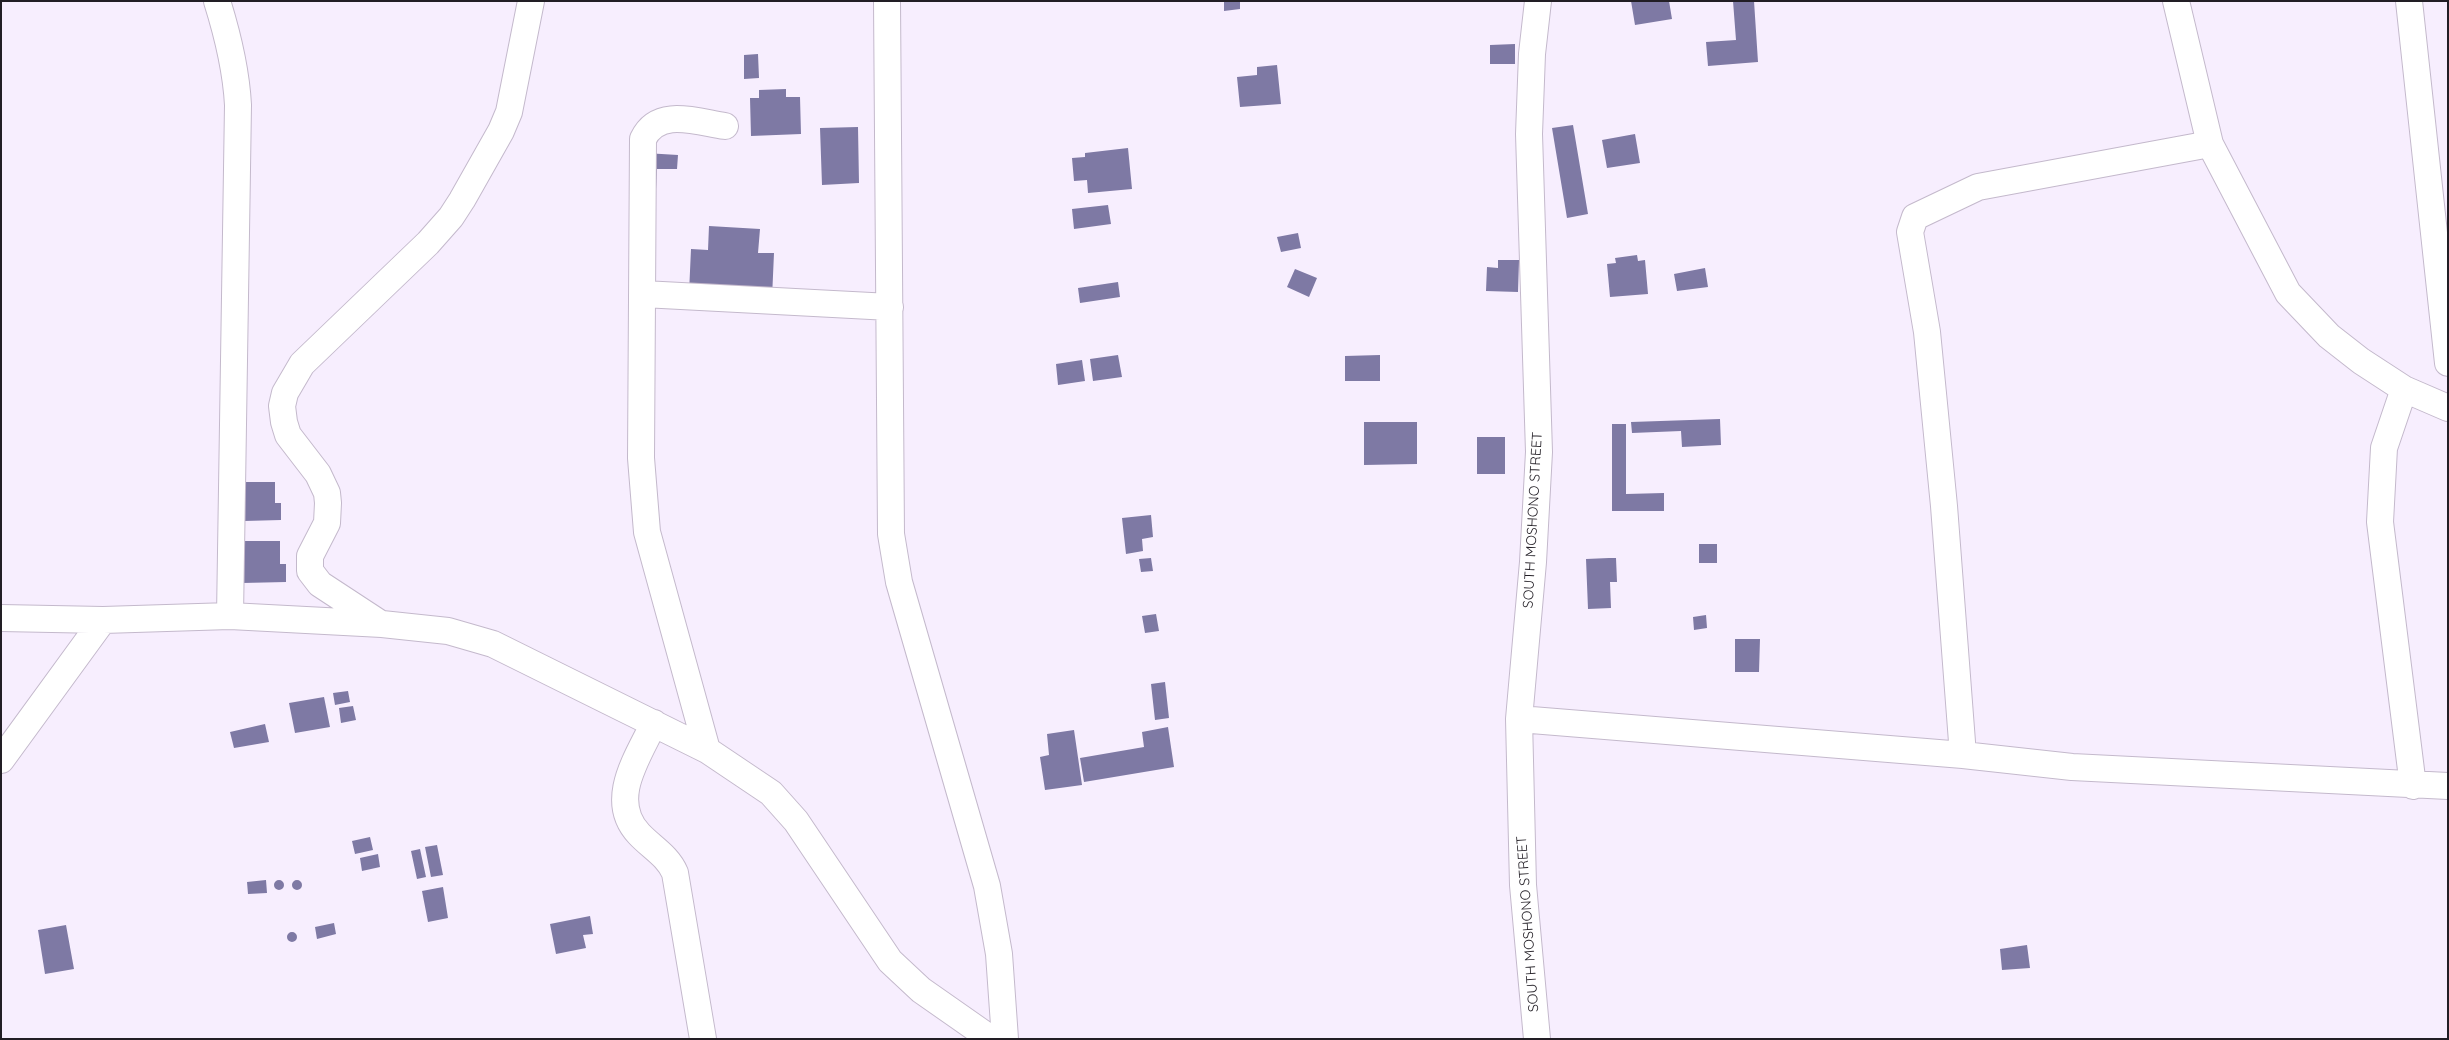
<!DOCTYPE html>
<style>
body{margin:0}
#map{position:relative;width:2449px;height:1040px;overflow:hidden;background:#f7eefe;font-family:Quicksand,sans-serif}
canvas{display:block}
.frame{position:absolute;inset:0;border:2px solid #221e25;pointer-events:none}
</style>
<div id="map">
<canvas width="2449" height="1040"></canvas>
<div class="frame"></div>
</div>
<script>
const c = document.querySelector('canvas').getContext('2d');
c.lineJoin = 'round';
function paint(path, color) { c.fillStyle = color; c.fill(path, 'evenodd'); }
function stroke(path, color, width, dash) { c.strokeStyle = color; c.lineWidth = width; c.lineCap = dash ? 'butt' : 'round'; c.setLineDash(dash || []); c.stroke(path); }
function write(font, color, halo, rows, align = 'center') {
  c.font = font + ' Quicksand,sans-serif'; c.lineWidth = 5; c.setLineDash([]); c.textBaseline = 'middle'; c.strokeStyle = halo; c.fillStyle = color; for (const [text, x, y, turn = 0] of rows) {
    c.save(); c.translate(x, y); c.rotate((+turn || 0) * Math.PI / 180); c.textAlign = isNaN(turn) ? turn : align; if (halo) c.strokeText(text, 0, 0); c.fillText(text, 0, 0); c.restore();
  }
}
paint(new Path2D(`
 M1224 1H1240V9L1224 11Z
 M1631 1H1669L1672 19 1635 25Z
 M1733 1H1754L1758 62 1708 66 1706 42 1736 40Z
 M1515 44V64H1490V45Z
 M758 54 759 78 744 79V55Z
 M1277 65 1281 104 1240 107 1237 77 1257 75V67Z
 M786 89V97H800L801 134 751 136 750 98H759V90Z
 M1573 125 1588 214 1567 218 1552 128Z
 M858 127 859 183 822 185 820 128Z
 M1635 134 1640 163 1607 168 1602 140Z
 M1128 148 1132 189 1088 193 1087 180 1074 181 1072 158 1085 157V153Z
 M645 153 678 155 677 169H657L656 189 644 188Z
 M1108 205 1111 224 1074 229 1072 209Z
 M709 226 760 229 758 253H774L772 298 689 293 691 249 708 250Z
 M1298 233 1301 248 1281 252 1277 237Z
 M1637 255 1638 261 1645 260 1648 294 1610 297 1607 264 1616 263 1615 258Z
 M1498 260H1519L1518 292 1486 291 1487 267 1498 268Z
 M1705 268 1708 287 1677 291 1674 274Z
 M1295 269 1317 278 1309 297 1287 287Z
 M1118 282 1120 297 1080 303 1078 288Z
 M1118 355 1122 377 1093 381 1090 359Z
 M1380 355V381H1345V356Z
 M1082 360 1085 381 1058 385 1056 364Z
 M1720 419 1721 445 1682 447 1681 431 1632 433 1631 422Z
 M1364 422H1417V464L1364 465Z
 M1612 424H1626V494L1664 493V511H1612Z
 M1477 437H1505V474H1477Z
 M243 482H275V503H281V520L244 521Z
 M1151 515 1153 537 1142 539 1143 551 1126 554 1122 518Z
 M242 541H280V564H286V582L242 583Z
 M1699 544H1717V563H1699Z
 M1151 558 1153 571 1141 572 1139 559Z
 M1609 558H1616L1617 582H1610L1611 608 1588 609 1586 559Z
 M1156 614 1159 631 1145 633 1142 616Z
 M1706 615 1707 628 1694 630 1693 617Z
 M1735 639H1760L1759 672H1735Z
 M1165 682 1169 718 1155 720 1151 684Z
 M348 691 350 702 335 705 333 693Z
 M324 697 330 727 295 733 289 703Z
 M353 706 356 720 341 723 339 708Z
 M265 724 269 742 234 748 230 732Z
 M1168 727 1174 767 1084 782 1080 758 1144 747 1142 732Z
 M1074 730 1082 785 1045 790 1040 757 1049 755 1047 734Z
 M370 837 373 850 355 854 352 841Z
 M437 845 443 875 431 877 425 847Z
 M420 849 426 877 417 879 411 851Z
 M378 854 380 867 362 871 360 858Z
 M292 885a5 5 0 1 1 10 0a5 5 0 1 1-10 0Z
 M266 880 267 893 248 894 247 882Z
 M274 885a5 5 0 1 1 10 0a5 5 0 1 1-10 0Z
 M443 887 448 918 428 922 422 891Z
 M590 916 593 934 583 935 586 948 556 954 550 924Z
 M334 923 336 934 317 939 315 927Z
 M66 925 74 969 45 974 38 930Z
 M287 937a5 5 0 1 1 10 0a5 5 0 1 1-10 0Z
 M2027 945 2030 968 2002 970 2000 949Z`), '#7e79a4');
const minor = new Path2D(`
 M217 1C228 36 236 68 238 105L230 616
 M887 1 891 534 899 582 987 886 999 954 1005 1039
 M2176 1 2210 144 2288 293 2329 336 2361 361 2404 389 2448 408
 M2409 1 2448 363
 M643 294 890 307
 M2404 389 2384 448 2380 522 2413 786
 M1 618 103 620 230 616 382 624 448 631 493 644 707 750 771 793 796 821 890 961 921 990 991 1039
 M381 624 320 584 310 571V556L327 523 328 503 327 493 318 474 288 435 284 422 282 406 285 393 302 364 428 243 451 217 462 200 501 131 509 112 531 1
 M1519 719 1963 755 2072 767 2448 786
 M654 723C638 757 607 800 639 834 651 847 668 856 675 873L703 1039
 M707 750 647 532 641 458 643 139C658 107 697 122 725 126
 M1963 755 1944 506 1927 332 1910 232 1915 217 1978 187 2210 144
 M1 760 103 620
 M1537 1039 1523 885 1519 719 1533 562 1539 452 1529 134 1532 54 1538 1`);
stroke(minor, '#c4b9cc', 28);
stroke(minor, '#fff', 26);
write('14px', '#221e25', '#fff', [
 ["SOUTH MOSHONO STREET",1533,520,-87],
 ["SOUTH MOSHONO STREET",1528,924,-94]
]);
</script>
